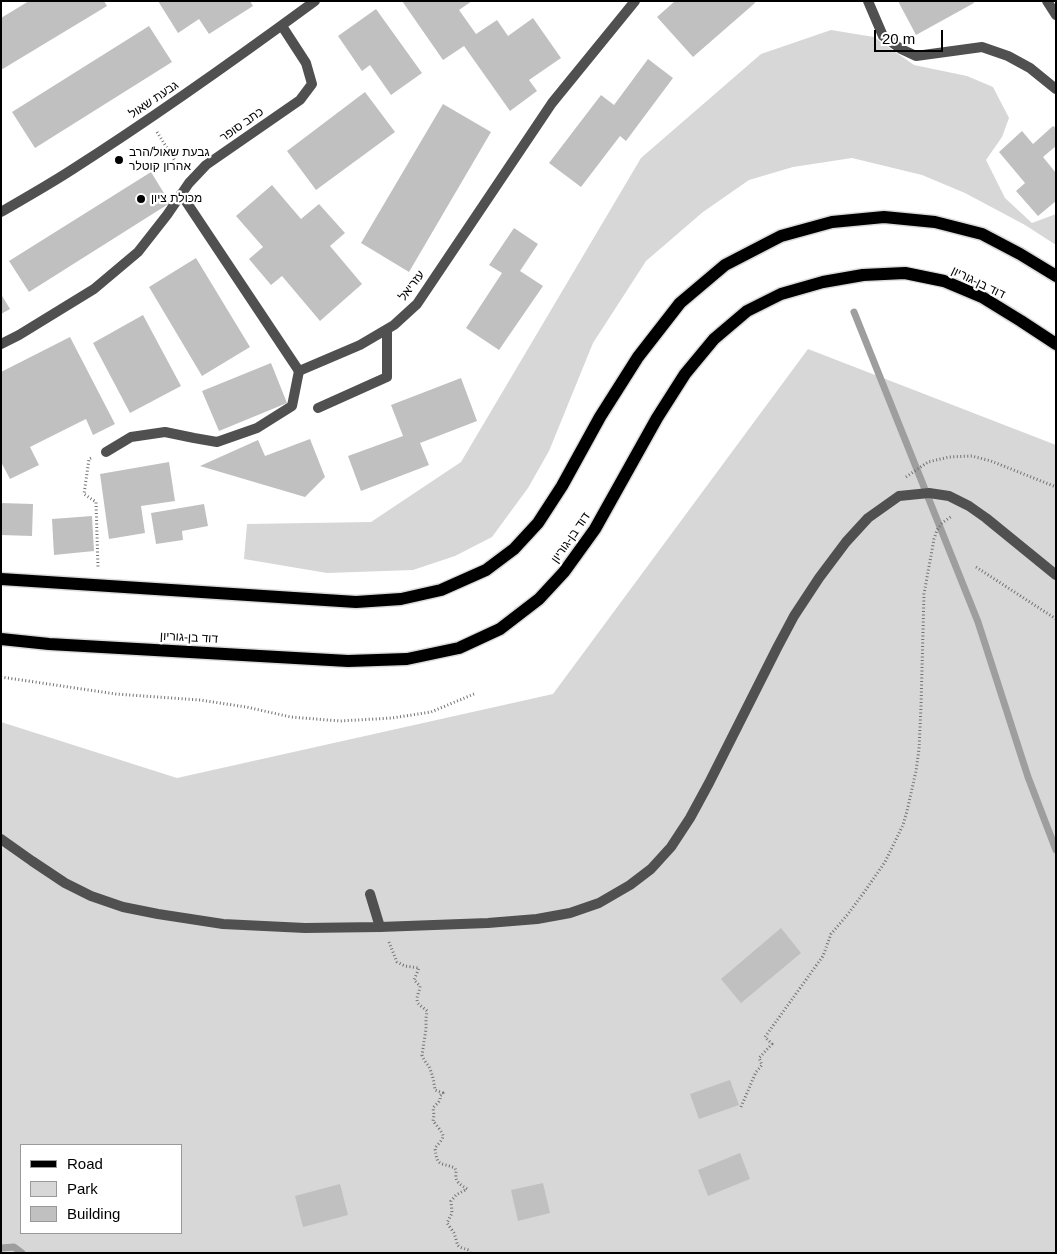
<!DOCTYPE html>
<meta charset="utf-8">
<style>
body{margin:0}
#map{position:relative;width:1057px;height:1254px;overflow:hidden;background:#fff;font-family:Arial,sans-serif}
canvas{display:block}
.frame{position:absolute;inset:0;border:2px solid #000;pointer-events:none}
.legend{position:absolute;left:20px;top:1144px;width:162px;height:90px;box-sizing:border-box;background:#fff;border:1px solid #999;margin:0;padding:6px 9px;list-style:none;font-size:15px;color:#000}
.legend li{display:flex;align-items:center;gap:10px;height:25px}
.legend b{width:25px;border:1px solid #999}
.scale{position:absolute;left:874px;top:30px;width:69px;height:22px;box-sizing:border-box;border:2px solid #000;border-top:0;padding-left:6px;font-size:15px;line-height:18px;white-space:nowrap;color:#000;-webkit-text-stroke:4px #fff;paint-order:stroke}
</style>
<div id="map">
<canvas width="1057" height="1254"></canvas>
<div class="frame"></div>
<ul class="legend">
<li><b style="height:6px;background:#000"></b>Road</li>
<li><b style="height:14px;background:#d7d7d7"></b>Park</li>
<li><b style="height:14px;background:#c0c0c0"></b>Building</li>
</ul>
<div class="scale">20 m</div>
</div>
<script>
const c = document.querySelector('canvas').getContext('2d');
c.lineJoin = 'round';
function paint(path, color) { c.fillStyle = color; c.fill(path, 'evenodd'); }
function stroke(path, color, width, dash) { c.strokeStyle = color; c.lineWidth = width; c.lineCap = dash ? 'butt' : 'round'; c.setLineDash(dash || []); c.stroke(path); }
function write(font, color, halo, rows, align = 'center') {
  c.font = font + ' Arial,Heebo,sans-serif'; c.lineWidth = 4.5; c.setLineDash([]); c.textBaseline = 'middle'; c.strokeStyle = halo; c.fillStyle = color; for (const [text, x, y, turn = 0] of rows) {
    c.save(); c.translate(x, y); c.rotate((+turn || 0) * Math.PI / 180); c.textAlign = isNaN(turn) ? turn : align; if (halo) c.strokeText(text, 0, 0); c.fillText(text, 0, 0); c.restore();
  }
}
paint(new Path2D(`
 M831 30 874 37 914 65 967 76 993 87 1009 118 1002 137 986 160 1005 198 1032 223 1056 214V245L1025 225 965 193 922 175 852 158 793 167 749 180 703 212 646 261 593 343 549 451 528 488 492 537 455 556 413 570 327 573 244 559 247 524 371 522 461 462 641 158 761 54Z
 M808 349 1056 445V1253H1V722L177 778 553 694ZM21 1145H181V1233H21Z`), '#d7d7d7');
stroke(new Path2D(`
 M854 312 978 622 1028 777 1056 850
 M1 1248 14 1247 22 1253`), '#9e9e9e', 7);
paint(new Path2D(`
 M29 1H104L107 6 1 70V18Z
 M158 1H250L253 6 209 34 199 19 178 33Z
 M402 1H472L459 10 476 34 497 20 508 36 533 18 561 58 529 80 537 91 510 111 464 46 443 60Z
 M675 1H754L755 3 693 57 657 17Z
 M898 1H973L974 3 916 35Z
 M376 9 422 73 391 95 370 65 362 71 338 36Z
 M149 26 172 62 35 148 12 112Z
 M648 59 673 78 626 141 620 136 581 187 549 163 601 95 614 105Z
 M365 92 395 132 316 190 287 151Z
 M443 104 491 132 409 272 361 243Z
 M1053 126 1056 128V146L1043 157 1056 173V201L1038 216 1016 191 1025 183 999 152 1022 131 1033 144Z
 M151 172 170 203 29 292 9 261Z
 M272 185 301 219 319 204 345 233 330 246 362 284 320 321 282 276 271 285 249 259 263 247 236 216Z
 M514 228 538 244 520 271 543 286 499 350 466 328 502 273 489 265Z
 M196 258 250 347 202 376 149 287Z
 M1 294 10 309 1 314Z
 M143 315 181 386 130 413 93 343Z
 M70 337 115 424 93 435 86 419 30 447 39 465 10 479 1 462V372Z
 M271 363 287 403 219 431 202 391Z
 M461 378 477 421 420 443 429 465 361 491 348 456 403 436 391 405Z
 M310 439 325 477 305 497 200 466 258 440 265 456Z
 M169 462 175 501 141 506 145 533 109 539 100 474Z
 M1 503 33 504 32 536 1 535Z
 M204 504 208 526 182 531 183 540 156 544 151 513Z
 M92 516 94 551 54 555 52 519Z
 M781 928 801 953 741 1003 721 979Z
 M730 1080 739 1105 699 1119 690 1094Z
 M740 1153 750 1179 708 1196 698 1170Z
 M543 1183 550 1213 518 1221 511 1190Z
 M340 1184 348 1215 303 1227 295 1196Z`), '#c0c0c0');
const primary = new Path2D(`
 M1 579 356 602 401 599 441 590 486 570 514 549 538 523 562 486 600 417 638 357 680 303 725 265 781 236 832 222 884 217 935 222 982 234 1020 254 1056 276
 M1 639 49 644 348 661 407 659 459 648 500 629 539 599 564 572 595 529 657 418 685 374 714 339 747 311 781 294 823 282 863 275 905 273 944 281 982 297 1021 321 1056 344`);
stroke(primary, '#dbdbdb', 15);
stroke(new Path2D(`
 M157 132 180 169
 M91 458 89 459 84 494 96 502 98 568
 M906 477 928 462 949 457 972 456 991 461 1056 487
 M976 567 1056 619
 M1 677 116 694 200 700 246 707 291 717 340 721 392 718 431 712 474 694
 M389 942 397 962 405 966 419 968 414 980 420 986C420 991 415 998 418 1003 420 1006 424 1008 427 1011L426 1018V1029L422 1055C424 1061 428 1064 430 1069 433 1076 434 1083 435 1090L443 1093 440 1096C441 1102 436 1104 433 1108L434 1115 433 1121C435 1123 443 1133 443 1136 443 1140 437 1145 435 1148 437 1167 440 1162 455 1168 457 1174 456 1169 456 1175 455 1182 461 1185 467 1189L456 1195 451 1201 452 1213 447 1223C449 1226 452 1230 454 1233 459 1246 454 1246 469 1250L470 1253
 M741 1107 756 1072 762 1065 759 1058 772 1044 765 1037 823 956 831 934 848 914 865 891 885 862 903 825 907 811 916 771 919 749 921 706 924 594 934 539 937 530 942 523 952 516`), '#727272', 3, [1, 2.5]);
stroke(new Path2D(`
 M868 1 883 36 901 49 916 56 982 47 1008 56 1030 68 1056 89
 M318 408 387 377V330
 M106 452 131 437 165 432 194 438 217 442 257 428 292 406 299 371
 M370 894 380 927`), '#505050', 10);
stroke(new Path2D(`
 M1047 1 1056 15
 M181 194 299 371 360 345 394 325 417 304 552 103 635 1
 M1 344 19 335 94 289 138 252 167 215 189 183 206 165 300 100 312 84 306 63 282 26
 M1 839 32 861 65 883 91 896 123 907 158 914 223 924 305 928 380 927 488 923 537 919 570 913 599 903 630 885 651 869 671 847 690 818 709 783 777 648 794 616 819 578 846 542 868 518 899 496 929 493 949 496 969 506 986 518 1056 575`), '#505050', 10);
stroke(new Path2D(`
 M1 212C25 198 50 184 73 169 156 116 236 59 315 1`), '#505050', 10);
stroke(primary, '#000', 12);
for (const [x, y, r, color] of [
 [119,160,5,"#000"],
 [141,199,5,"#000"]
]) { const dot = new Path2D(); dot.arc(x, y, r, 0, 2 * Math.PI); c.fillStyle = color; c.fill(dot); stroke(dot, '#fff', 2); }
write('12px', '#000', '#fff', [
 ["גבעת שאול",154,100,-34],
 ["כתב סופר",242,125,-35],
 ["דוד בן-גוריון",978,283,26],
 ["עזריאל",412,286,-53],
 ["דוד בן-גוריון",571,538,-55],
 ["דוד בן-גוריון",189,638,3]
]);
write('12px', '#000', '#fff', [
 ["גבעת שאול/הרב",129,153],
 ["אהרון קוטלר",129,167],
 ["מכולת ציון",151,199]
], 'left');
</script>
